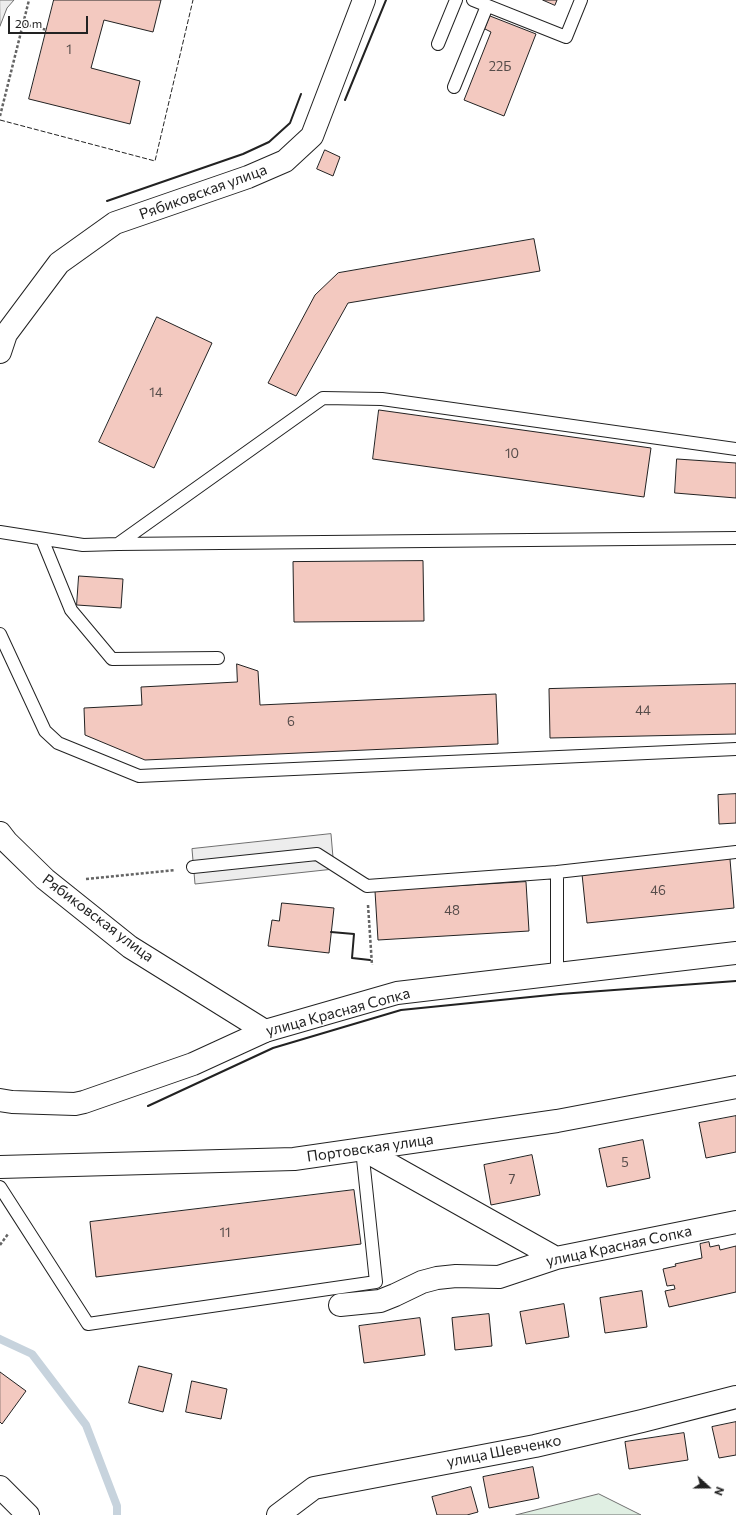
<!DOCTYPE html>
<meta charset="utf-8">
<style>
body{margin:0}
#map{position:relative;width:736px;height:1515px;overflow:hidden;background:#fff;font-family:Commissioner,sans-serif}
canvas{display:block}
.north{position:absolute;left:688px;top:1467px;width:40px;height:40px;-webkit-text-stroke:3px #fff;paint-order:stroke;rotate:111deg;font-size:11px;font-weight:700;line-height:16px;text-align:center;color:#222}
.north::after{content:'';display:block;margin:auto;width:14px;height:18px;background:#222;clip-path:polygon(50% 0,100% 100%,50% 72%,0 100%)}
.scale{position:absolute;left:8px;top:16px;width:80px;height:18px;box-sizing:border-box;border:2px solid #222;border-top:0;padding-left:5px;font-size:12px;line-height:14px;white-space:nowrap;color:#222;-webkit-text-stroke:3px #fff;paint-order:stroke}
</style>
<div id="map">
<canvas width="736" height="1515"></canvas>
<div class="north">N</div>
<div class="scale">20 m</div>
</div>
<script>
const c = document.querySelector('canvas').getContext('2d');
c.lineJoin = 'round';
function paint(path, color) { c.fillStyle = color; c.fill(path, 'evenodd'); }
function stroke(path, color, width, dash) { c.strokeStyle = color; c.lineWidth = width; c.lineCap = dash ? 'butt' : 'round'; c.setLineDash(dash || []); c.stroke(path); }
function write(font, color, halo, rows, align = 'center') {
  c.font = font + ' Commissioner,sans-serif'; c.lineWidth = 3; c.setLineDash([]); c.textBaseline = 'middle'; c.strokeStyle = halo; c.fillStyle = color; for (const [text, x, y, turn = 0] of rows) {
    c.save(); c.translate(x, y); c.rotate((+turn || 0) * Math.PI / 180); c.textAlign = isNaN(turn) ? turn : align; if (halo) c.strokeText(text, 0, 0); c.fillText(text, 0, 0); c.restore();
  }
}
const green = new Path2D(`
 M599 1494 641 1515H516Z`);
paint(green, '#e0efe3');
stroke(green, '#6f6f6f', 1);
const parking = new Path2D(`
 M0 0H14L7 8 0 26Z
 M331 834 334 869 195 884 192 849Z`);
paint(parking, '#ededed');
stroke(parking, '#6f6f6f', 1);
stroke(new Path2D(`
 M0 1339 32 1354 86 1425 117 1506V1515`), '#c7d3dd', 8);
const building = new Path2D(`
 M54 0H161L153 32 104 20 91 68 140 81 130 124 29 99Z
 M543 0H557L555 5Z
 M490 16 536 34 504 116 464 100 491 32 485 29Z
 M325 150 340 157 333 176 317 169Z
 M534 239 540 271 348 303 296 396 268 383 315 295 338 273Z
 M157 317 212 343 154 468 99 442Z
 M379 410 651 448 644 497 373 459Z
 M677 459 736 463V498L675 493Z
 M423 561 424 621 294 622 293 562Z
 M79 576 123 579 121 608 77 605Z
 M237 664 258 671 260 705 496 694 498 744 145 760 85 735 84 708 142 705 141 687 237 682Z
 M736 684V734L550 738 549 689Z
 M736 794V823L719 824 718 795Z
 M730 859 734 908 587 923 582 874Z
 M526 882 529 931 378 940 375 891Z
 M282 903 334 908 329 953 268 946 272 920 279 921Z
 M736 1116V1152L706 1158 699 1123Z
 M643 1140 650 1178 607 1187 599 1149Z
 M532 1155 540 1195 491 1205 484 1165Z
 M354 1190 361 1244 96 1277 90 1222Z
 M709 1242 710 1247 719 1245 720 1250 736 1246V1292L669 1307 665 1291 675 1289 674 1285 667 1286 663 1269 676 1266 675 1264 702 1258 700 1244Z
 M642 1291 647 1327 605 1333 600 1298Z
 M564 1304 569 1337 526 1344 520 1312Z
 M489 1314 492 1346 455 1350 452 1318Z
 M420 1318 425 1355 364 1363 359 1326Z
 M139 1366 172 1374 163 1412 129 1403Z
 M0 1372 26 1391 2 1424 0 1422Z
 M192 1381 227 1389 221 1419 186 1412Z
 M736 1422V1455L719 1458 712 1427Z
 M684 1433 688 1460 629 1469 625 1442Z
 M533 1467 539 1498 489 1508 483 1477Z
 M471 1487 478 1512 467 1515H437L432 1497Z`);
paint(building, '#f3c9c0');
stroke(building, '#222', 1);
const service = new Path2D(`
 M473 0 566 37 581 0
 M438 44 456 0
 M454 87 487 6
 M0 532 83 545 118 544 323 398 382 399 736 449
 M42 539 71 610 112 659 218 658
 M118 544 736 538
 M0 634 45 731 58 743 139 776 736 749
 M193 867 317 854 367 886 557 872V974
 M557 872 736 852
 M0 1187 88 1324 376 1282 362 1149`);
const minor = new Path2D(`
 M0 352 6 334 59 263 115 223 248 177 285 161 312 136 364 0
 M0 833 7 842 45 879 130 947 265 1031
 M362 1149 556 1258
 M0 1167 294 1159 557 1121 736 1087
 M340 1305 380 1301 395 1295 422 1282 437 1278 456 1276 499 1277 556 1258 736 1222
 M0 1487 28 1515
 M278 1515 314 1488 535 1446 642 1421 736 1397`);
const secondary = new Path2D(`
 M0 1100 12 1102 75 1104 84 1102 193 1064 265 1031 397 993 736 953`);
stroke(service, '#222', 14);
stroke(minor, '#222', 24);
stroke(secondary, '#222', 24);
stroke(new Path2D(`
 M23 24 47 30
 M0 116 29 0
 M86 879 175 870
 M368 905 372 965
 M0 1245 8 1234`), '#646464', 2.5, [3, 2]);
stroke(service, '#fff', 12);
stroke(minor, '#fff', 22);
stroke(secondary, '#fff', 22);
stroke(new Path2D(`
 M0 120 155 161 193 0`), '#222', 1, [5, 2]);
stroke(new Path2D(`
 M345 100 386 0
 M107 201 243 154 269 142 290 123 301 94
 M331 932 354 934 352 958 370 960
 M148 1106 273 1048 401 1010 560 994 736 981`), '#222', 2);
write('13px', '#564c4a', null, [
 ["1",69,50],
 ["22Б",500,67],
 ["14",156,393],
 ["10",512,454],
 ["44",643,711],
 ["6",291,722],
 ["46",658,891],
 ["48",452,911],
 ["5",625,1163],
 ["7",512,1180],
 ["11",225,1233]
]);
write('15px', '#222', '#fff', [
 ["Рябиковская улица",203,192,-20],
 ["Рябиковская улица",98,918,37],
 ["улица Красная Сопка",338,1012,-15],
 ["Портовская улица",370,1148,-8],
 ["улица Красная Сопка",619,1246,-12],
 ["улица Шевченко",504,1451,-11]
]);
</script>
